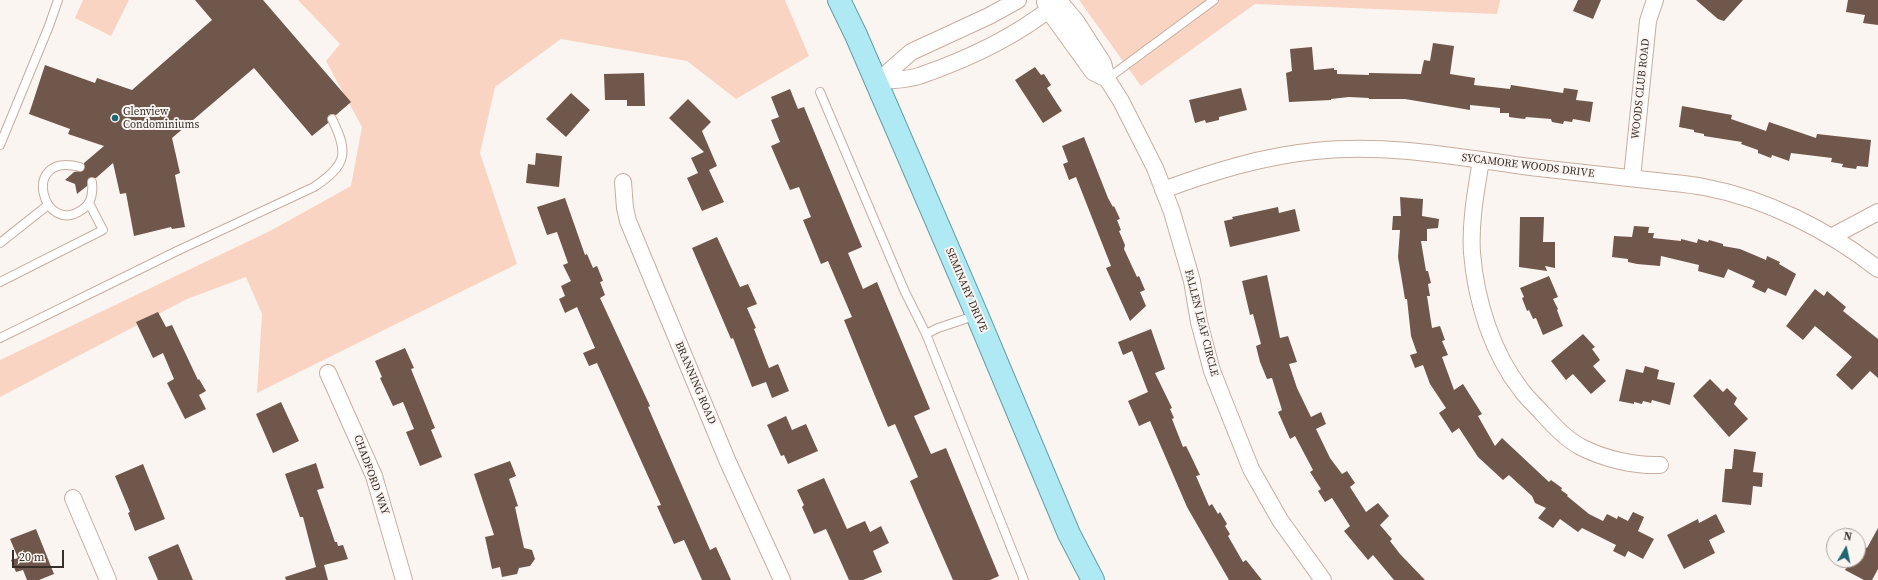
<!DOCTYPE html>
<style>
body{margin:0}
#map{position:relative;width:1878px;height:580px;overflow:hidden;background:#fbf5f2;font-family:"Source Serif 4",serif}
canvas{display:block}
.north{position:absolute;left:1826px;top:528px;width:40px;height:40px;box-sizing:border-box;background:#fbf5f2;border:1px solid #ada6a2;border-radius:50%;rotate:9deg;font-size:11px;font-weight:700;line-height:16px;text-align:center;color:#392f2a}
.north::after{content:'';display:block;margin:auto;width:14px;height:18px;background:#1d6672;clip-path:polygon(50% 0,100% 100%,50% 72%,0 100%)}
.scale{position:absolute;left:12px;top:550px;width:52px;height:18px;box-sizing:border-box;border:2px solid #392f2a;border-top:0;padding-left:5px;font-size:12px;line-height:14px;white-space:nowrap;color:#392f2a;-webkit-text-stroke:3px #fbf5f2;paint-order:stroke}
</style>
<div id="map">
<canvas width="1878" height="580"></canvas>
<div class="north">N</div>
<div class="scale">20 m</div>
</div>
<script>
const c = document.querySelector('canvas').getContext('2d');
c.lineJoin = 'round';
function paint(path, color) { c.fillStyle = color; c.fill(path, 'evenodd'); }
function stroke(path, color, width, dash) { c.strokeStyle = color; c.lineWidth = width; c.lineCap = dash ? 'butt' : 'round'; c.setLineDash(dash || []); c.stroke(path); }
function write(font, color, halo, rows, align = 'center') {
  c.font = font + ' "Source Serif 4",serif'; c.lineWidth = 4; c.setLineDash([]); c.textBaseline = 'middle'; c.strokeStyle = halo; c.fillStyle = color; for (const [text, x, y, turn = 0] of rows) {
    c.save(); c.translate(x, y); c.rotate((+turn || 0) * Math.PI / 180); c.textAlign = isNaN(turn) ? turn : align; if (halo) c.strokeText(text, 0, 0); c.fillText(text, 0, 0); c.restore();
  }
}
paint(new Path2D(`
 M83 0H129L111 36 75 18Z
 M298 0H785L809 56 736 99 687 61 561 39 495 87 480 153 517 264 257 393 262 314 246 277 187 299 0 397V360L270 231 351 186 362 127 326 61 340 44Z
 M1079 0H1500L1497 14 1255 4 1141 86Z`), '#f9d4c2');
paint(new Path2D(`
 M195 0H263L351 102 336 115 332 114 328 116V123L312 136 254 68 172 138 180 173 175 175 185 227 172 229 171 227 134 236 126 193 120 194 113 163 96 178H89L87 186 77 194 75 184 65 180 74 172 84 170V163L104 146 68 134 70 129 29 114 45 65 95 83 97 78 132 90 212 20Z
 M1578 0H1601L1593 19 1573 11Z
 M1696 0H1743L1724 21 1718 19Z
 M1848 0H1878V25L1863 23 1865 15 1846 12Z
 M1433 43 1454 46 1450 74 1475 78 1474 85 1510 89 1511 85 1563 93 1564 88 1578 90 1576 100 1593 102 1590 122 1573 119 1572 122 1564 121 1563 124 1552 122 1551 119 1526 117 1525 119 1516 118 1509 117V113H1500V108L1470 105V110L1405 99H1369V98L1349 97 1331 99V100L1289 102 1286 73 1292 71 1290 49 1312 47 1314 70 1334 68V70H1337V74L1369 75V73L1421 74 1424 60 1430 61Z
 M1035 67 1041 75 1044 74 1051 85 1047 88 1062 111 1043 123 1015 80Z
 M644 73 645 106H627V100H605L604 74Z
 M1241 88 1247 110 1219 117V120L1206 123 1205 120 1195 123 1189 100Z
 M790 89 798 109 804 107 862 247 848 253 863 289 877 282 930 409 914 416 931 454 946 448 999 576 990 580H953L918 500 910 481 918 477 895 424 888 427 875 396 844 320 852 317 828 261 821 264 803 220 811 217 799 187 790 190 771 146 780 142 771 120 779 117 771 97Z
 M571 93 590 110 566 137 546 119Z
 M688 99 711 122 702 131 717 166 709 170 724 202 702 211 687 178 698 173 691 158 704 152 669 118Z
 M1682 106 1732 115 1731 119 1766 131 1769 122 1816 138 1817 134 1871 140 1868 167 1857 166 1856 169 1842 167 1843 164 1831 162 1832 158 1791 153 1789 161 1772 155 1771 158 1758 153V150L1741 144 1742 142 1704 136V134L1694 132V130L1679 127Z
 M1084 137 1108 198 1113 207 1114 206 1120 219 1117 220 1121 230 1119 231 1125 245 1124 249 1137 277 1139 276 1145 290 1140 292 1146 306 1130 321 1106 268 1111 266 1076 177 1069 180 1063 164 1068 162 1062 146Z
 M536 153 562 156 559 187 526 183 528 164 535 165Z
 M1400 197 1423 199 1422 216 1439 219 1438 228 1427 229V241H1421L1426 271H1428L1431 283 1428 284 1430 296H1427L1432 328 1440 326 1445 340 1442 341 1448 355 1442 357 1454 390 1463 384 1482 414 1478 416 1495 446 1502 438 1549 482 1551 480 1562 488 1561 490 1568 495 1567 496 1589 514 1603 521 1607 514 1617 519 1618 516 1628 521 1633 512 1644 517 1638 531 1654 539 1643 559 1628 551 1625 557 1613 551 1616 545 1582 528 1578 532 1560 519 1553 528 1538 518 1546 508 1535 503 1532 496 1509 475 1503 480 1478 457 1459 428 1452 433 1445 422 1439 413 1446 408 1430 384 1423 365 1415 368 1410 355 1417 353 1411 336 1407 299H1405L1398 257 1400 230H1392L1393 216H1401Z
 M565 198 585 255 587 254 593 268 597 266 603 281 600 282 605 295 600 298 650 406 648 407 710 550 716 547 731 580H702L684 540 674 544 657 506 661 505 597 363 589 366 583 353 595 348 577 307 565 313 559 299 565 296 561 286 571 281 563 265 568 263 557 232 547 235 537 207Z
 M1278 207 1279 213 1295 209 1300 231 1230 247 1224 221 1233 219 1232 217Z
 M1520 217H1544L1543 242H1555V268L1545 266 1547 271 1519 267Z
 M1634 226 1649 227 1648 233H1654L1653 238 1681 241V239L1697 243 1698 239 1708 242 1709 240 1723 244V246L1740 249 1766 260 1767 256 1780 262 1779 264 1796 274 1786 296 1768 288 1765 293 1752 287 1755 281 1728 269 1724 278 1698 271 1699 265 1661 256 1660 266 1637 264 1628 262V259L1612 257 1614 236 1632 237Z
 M717 237 740 287 748 284 757 304 747 308 756 328 754 329 769 368 778 364 789 391 772 398 766 382 752 387 733 338 731 339 692 248Z
 M1267 275 1280 338 1288 336 1297 362 1289 364 1297 388 1311 417 1321 412 1326 424 1316 429 1330 458 1342 474 1347 471 1355 483 1350 487 1366 512 1378 503 1389 516 1380 525 1392 539 1390 541 1400 554 1425 580H1394L1373 555 1368 560 1344 531 1350 526 1332 498 1325 502 1318 491 1321 489 1310 472 1313 470 1295 436 1290 439 1278 412 1282 410 1272 378 1267 379 1260 362 1256 346 1261 344 1253 314 1250 315 1242 281Z
 M1549 276 1558 297 1553 299 1558 309 1557 310 1563 326 1543 335 1536 318 1533 319 1529 310 1527 311 1522 298 1524 297 1520 288Z
 M1815 289 1824 296 1827 291 1846 307 1843 311 1878 339V378L1870 371 1852 390 1836 375 1852 357 1815 326 1803 340 1786 326Z
 M158 312 166 327 172 325 198 380 199 379 206 391 199 395 206 409 185 419 167 383 174 379 163 353 153 358 136 322Z
 M1151 329 1165 369 1155 373 1172 408 1170 409 1174 418 1172 419 1183 447 1186 446 1190 454 1200 475 1196 476 1209 506 1212 504 1218 514 1220 512 1227 524 1225 526 1230 534 1228 536 1243 562 1246 560 1262 580H1229L1187 507 1150 421 1139 426 1128 401 1148 392 1132 351 1123 355 1118 342Z
 M1583 334 1595 347 1592 349 1600 360 1593 366 1606 381 1591 394 1573 374 1566 380 1551 361Z
 M405 348 414 368 411 369 435 428 431 430 442 457 420 466 406 432 414 429 403 402 393 406 380 378 382 377 375 361Z
 M1645 366 1659 370 1657 379 1675 383 1670 405 1652 400 1651 403 1643 401 1642 404 1634 402V404L1619 401 1626 369 1643 373Z
 M1710 379 1723 392 1727 388 1737 398 1734 404 1748 419 1729 437 1693 396Z
 M281 402 299 441 273 453 256 414Z
 M786 416 792 430 806 424 818 451 788 464 784 455 781 456 767 425Z
 M1734 449 1756 452 1753 472 1763 473 1762 487 1753 486 1751 505 1722 502 1725 469H1732Z
 M510 461 516 476 509 479 518 506 515 507 524 548 532 550 535 559 530 566 519 568 517 574 502 577 500 567 492 569 485 537 494 535 474 474Z
 M316 463 324 488 317 490 335 542H337L338 546 343 545 348 559 324 565 328 580H286L285 577 316 567 303 517H300L285 474Z
 M143 464 165 519 135 531 128 513 130 512 115 476Z
 M824 478 847 529 865 521 870 532 881 526 889 543 873 551 882 572 863 580H849L826 529 814 534 802 507 804 505 797 490Z
 M1716 514 1725 532 1709 540 1715 553 1684 569 1667 535 1698 519 1699 523Z
 M1878 528V569L1872 580H1864L1845 570 1851 560H1858V543L1867 548Z
 M36 529 54 574 39 580H27L23 570 16 572 11 560 18 558 10 539Z
 M178 544 193 580H158L148 557Z`), '#6f574c');
const lane = new Path2D(`
 M1107 79 1214 0
 M820 92 905 292 926 334
 M0 145 49 26 58 0
 M80 167C19 151 43 239 83 209 92 203 93 192 92 182
 M0 243 48 205
 M0 282 103 230 89 203
 M977 315 938 328 926 334 1024 580
 M0 338 177 251 314 187C347 165 349 153 332 119`);
const street = new Path2D(`
 M1058 0 1076 21 1103 63 1107 79 1121 101 1155 168 1172 212 1192 281 1199 322 1212 371 1251 469 1280 520 1323 580
 M1045 2 1049 11 1093 72 1107 79
 M877 82C890 80 906 80 919 76 969 59 1021 34 1061 0
 M877 82 911 52 989 16 1018 0
 M1481 160C1476 191 1470 222 1472 253 1476 301 1492 353 1522 391 1528 399 1536 406 1543 414 1554 426 1566 439 1581 447 1604 459 1635 466 1660 465
 M1632 178 1648 21 1655 0
 M623 182 625 208 628 221 728 462 782 580
 M1163 190C1212 172 1263 156 1315 151 1387 143 1458 157 1530 167 1572 172 1614 176 1656 181 1672 183 1688 184 1704 187 1767 199 1828 230 1878 269
 M1831 237 1878 212
 M328 373 374 476 404 580
 M73 498 108 580`);
const primary = new Path2D(`
 M839 0 856 35 977 315 1069 534 1093 580`);
stroke(lane, '#c8ada0', 10);
stroke(street, '#c8ada0', 18);
stroke(primary, '#639ea8', 24);
stroke(lane, '#fff', 8);
stroke(street, '#fff', 16);
stroke(primary, '#afe9f4', 22);
for (const [x, y, r, color] of [
 [115,118,4,"#1d6672"]
]) { const dot = new Path2D(); dot.arc(x, y, r, 0, 2 * Math.PI); c.fillStyle = color; c.fill(dot); stroke(dot, '#fbf5f2', 1.5); }
write('11px', '#392f2a', '#fbf5f2', [
 ["WOODS CLUB ROAD",1641,89,-84],
 ["SYCAMORE WOODS DRIVE",1528,166,7],
 ["SEMINARY DRIVE",966,290,67],
 ["FALLEN LEAF CIRCLE",1201,323,76],
 ["BRANNING ROAD",695,383,67],
 ["CHADFORD WAY",371,475,70]
]);
write('11px', '#392f2a', '#fbf5f2', [
 ["Glenview",123,112],
 ["Condominiums",123,125]
], 'left');
</script>
